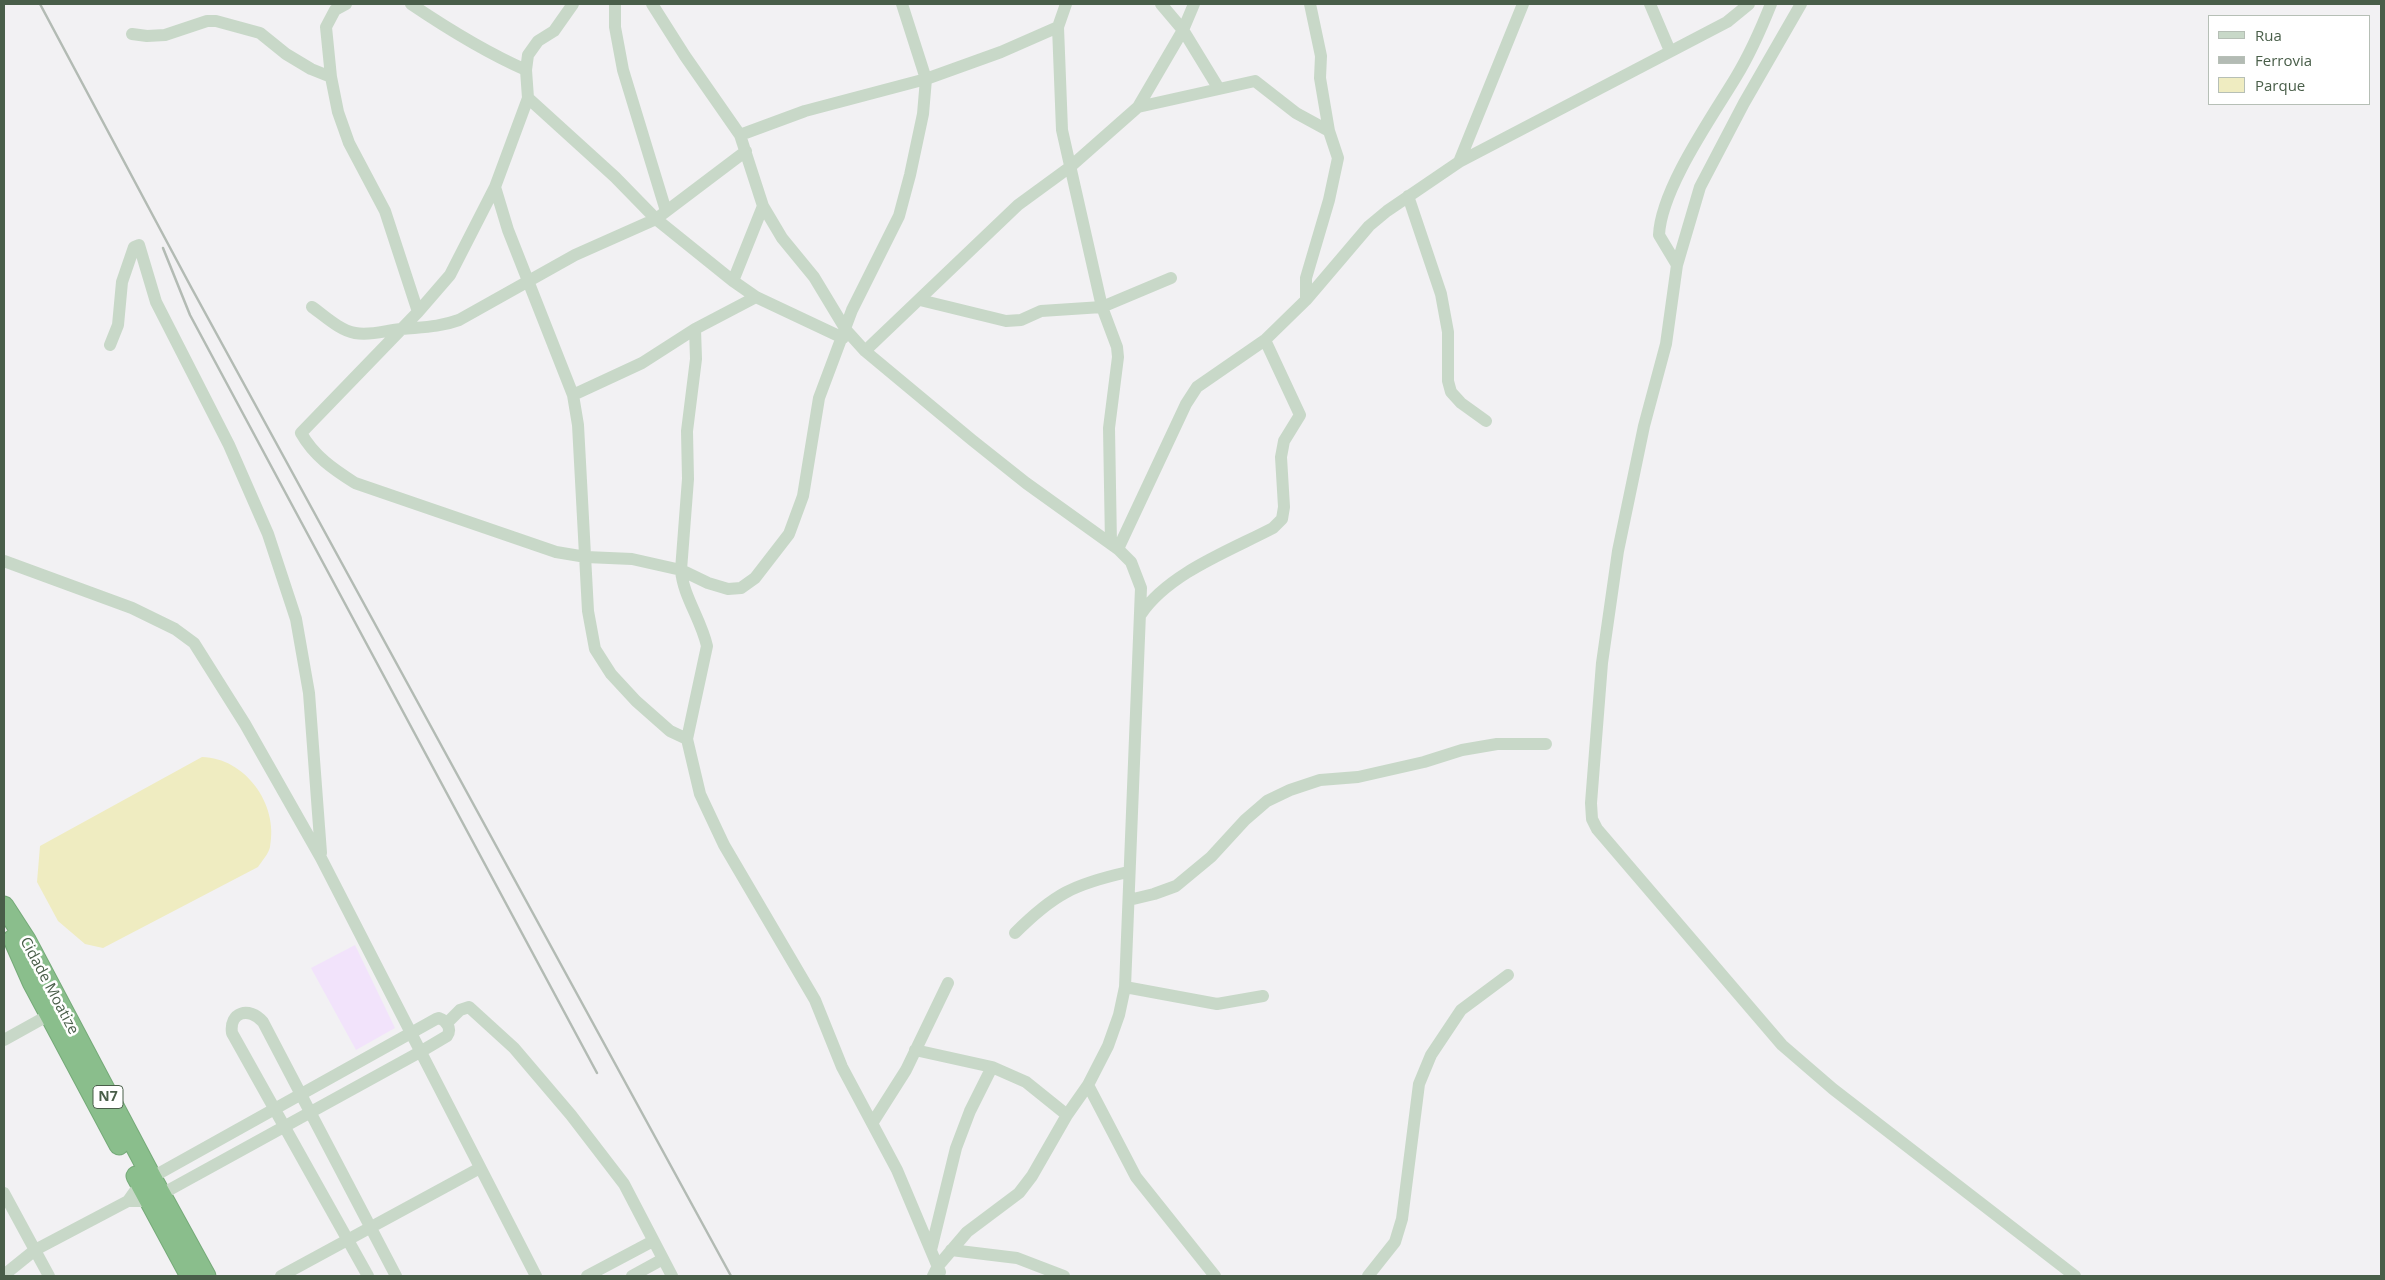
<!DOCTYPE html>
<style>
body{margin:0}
#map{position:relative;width:2385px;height:1280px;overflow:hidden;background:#f2f1f3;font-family:"Open Sans",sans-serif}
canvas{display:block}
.frame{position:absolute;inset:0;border:5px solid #495e49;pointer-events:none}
.legend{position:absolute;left:2208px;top:15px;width:162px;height:90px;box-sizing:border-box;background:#fff;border:1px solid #b6bfb6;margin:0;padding:6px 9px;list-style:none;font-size:15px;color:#495e49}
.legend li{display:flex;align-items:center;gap:10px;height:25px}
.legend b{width:25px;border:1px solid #b6bfb6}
</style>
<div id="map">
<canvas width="2385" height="1280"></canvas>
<div class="frame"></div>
<ul class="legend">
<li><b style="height:6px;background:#c8d8c8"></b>Rua</li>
<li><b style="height:6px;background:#b3bbb4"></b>Ferrovia</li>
<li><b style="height:14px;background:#efecc1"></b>Parque</li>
</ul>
</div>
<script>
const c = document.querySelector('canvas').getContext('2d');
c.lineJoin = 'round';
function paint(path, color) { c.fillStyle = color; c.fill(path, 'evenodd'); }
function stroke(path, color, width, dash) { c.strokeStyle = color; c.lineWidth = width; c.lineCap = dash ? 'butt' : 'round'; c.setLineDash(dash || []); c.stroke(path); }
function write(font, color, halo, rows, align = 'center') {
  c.font = font + ' "Open Sans",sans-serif'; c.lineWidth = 5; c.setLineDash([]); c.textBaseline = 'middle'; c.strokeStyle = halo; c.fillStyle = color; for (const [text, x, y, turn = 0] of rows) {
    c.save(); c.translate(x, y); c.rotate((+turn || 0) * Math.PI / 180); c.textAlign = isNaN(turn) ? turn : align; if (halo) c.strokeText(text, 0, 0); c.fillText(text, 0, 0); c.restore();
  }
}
paint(new Path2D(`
 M355 945 395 1028 356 1050 311 968Z`), '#f2e3fb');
paint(new Path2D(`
 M202 757C245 758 279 804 270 847 269 853 262 861 258 867L103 948 85 944 58 921 37 882 40 846Z`), '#efecc1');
const highway = new Path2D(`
 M4 906 26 940 152 1178 206 1276
 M13 939 32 982 119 1145
 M136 1176 190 1276`);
stroke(highway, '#75aa78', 21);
stroke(new Path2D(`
 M346 4 335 10 326 27 331 77 338 112 349 143 385 211 418 312
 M411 4C448 29 485 52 526 70
 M573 4 554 31 538 41 528 55 526 70 528 98 495 187 450 275 418 312 301 433C314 456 333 469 355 483L556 552 586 557 632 559 681 570 708 583 728 589 741 588 755 578 789 534 803 496 819 398 852 310 899 216 910 175 923 114 926 79 902 4
 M615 4V27L623 70 666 211
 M652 4 685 56 740 135 763 206 782 238 814 277 846 330 865 351 972 440 1026 483 1118 549 1131 562 1141 588 1125 987 1119 1015 1108 1046 1088 1085 1067 1115 1032 1176 1019 1193 967 1232 938 1266 933 1276
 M1066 4 1058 27 1062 130 1102 307 1117 347 1118 357 1109 428 1111 544
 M1161 4 1183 30 1219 89
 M1650 4 1670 51
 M1801 4 1744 103 1700 187 1677 265 1666 344 1644 426 1618 551 1602 663 1591 803 1592 819 1597 829 1782 1045 1833 1089 2075 1276
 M132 34 147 36 165 35 207 21H216L260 33 286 54 311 69 331 77
 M528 98 615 177 656 219 733 281 756 297 843 338
 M1138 107 1255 81 1296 113 1329 131
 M740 135 805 111 926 79 1001 52 1058 27
 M1459 162 1523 4
 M495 187 508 230 573 395 578 425 588 611 595 649 611 674 636 701 670 731 687 739
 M1408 196 1441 294 1448 332V381L1451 392 1461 403 1486 421
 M1677 265 1659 235C1661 189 1712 117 1736 77 1750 54 1761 29 1771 4
 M733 281 763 206
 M920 300 1006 321 1021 320 1041 311 1102 307 1171 278
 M1306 300V278L1329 200 1338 158 1329 131 1320 78 1321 56 1310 4
 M312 307C325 316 339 330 355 333 372 336 386 330 402 329 422 327 440 327 459 320L575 255 656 219 746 151
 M695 329 696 359 687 431 688 479 681 570C683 596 701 619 707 646L687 739 700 794 724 845 815 1000 842 1067 897 1170 940 1272
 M110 345 118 325 122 282 134 247 139 245 156 302 229 445 268 534 296 619 309 693 321 853
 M865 351 1018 205 1070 167 1138 107 1183 30 1194 4
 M573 395 642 363 695 329 756 297
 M1118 549 1186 404 1197 387 1265 340 1306 300 1369 226 1387 211 1459 162 1727 22 1749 4
 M4 561 132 608 175 629 194 643 245 724 321 858 536 1276
 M1141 614C1169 573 1229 551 1273 528L1282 519 1284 507 1281 457 1284 441 1300 415 1265 340
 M1129 900 1154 894 1176 886 1211 857 1245 820 1267 801 1290 790 1320 780 1358 777 1424 762 1462 750 1497 744H1546
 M1015 933C1054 894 1074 884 1128 872
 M1125 987 1217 1004 1263 996
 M447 1023 460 1010 469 1007 514 1048 571 1115 624 1184 672 1276
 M4 1040 49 1015
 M915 1050 992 1067 1026 1082 1067 1115
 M1088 1085 1136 1177 1215 1276
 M873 1122 906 1070 948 983
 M4 1193 49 1276
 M931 1250 956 1148 970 1111 992 1067
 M951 1250 1017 1258 1064 1276
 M4 1275 35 1250 128 1201H149L420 1052 447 1036C452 1029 447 1021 439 1018L436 1019 140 1184 128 1201
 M281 1276 480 1168
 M368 1276 232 1033C229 1012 249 1006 263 1022L396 1276
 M587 1276 653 1241
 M632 1276 663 1259
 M1368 1276 1395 1242 1402 1219 1419 1084 1431 1055 1461 1010 1508 975`), '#c8d8c8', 12);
stroke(highway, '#8abe8c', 19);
stroke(new Path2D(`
 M40 4 191 287 731 1276
 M163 248 190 315 597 1073`), '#b3bbb4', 2.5);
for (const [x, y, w] of [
 [108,1097,30]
]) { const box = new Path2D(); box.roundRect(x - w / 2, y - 11.5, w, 23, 4); c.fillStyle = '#fff'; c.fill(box); stroke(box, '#495e49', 1); }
write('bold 14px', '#495e49', null, [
 ["N7",108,1097]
]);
write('15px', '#495e49', '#fff', [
 ["Cidade Moatize",49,986,62]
]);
</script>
